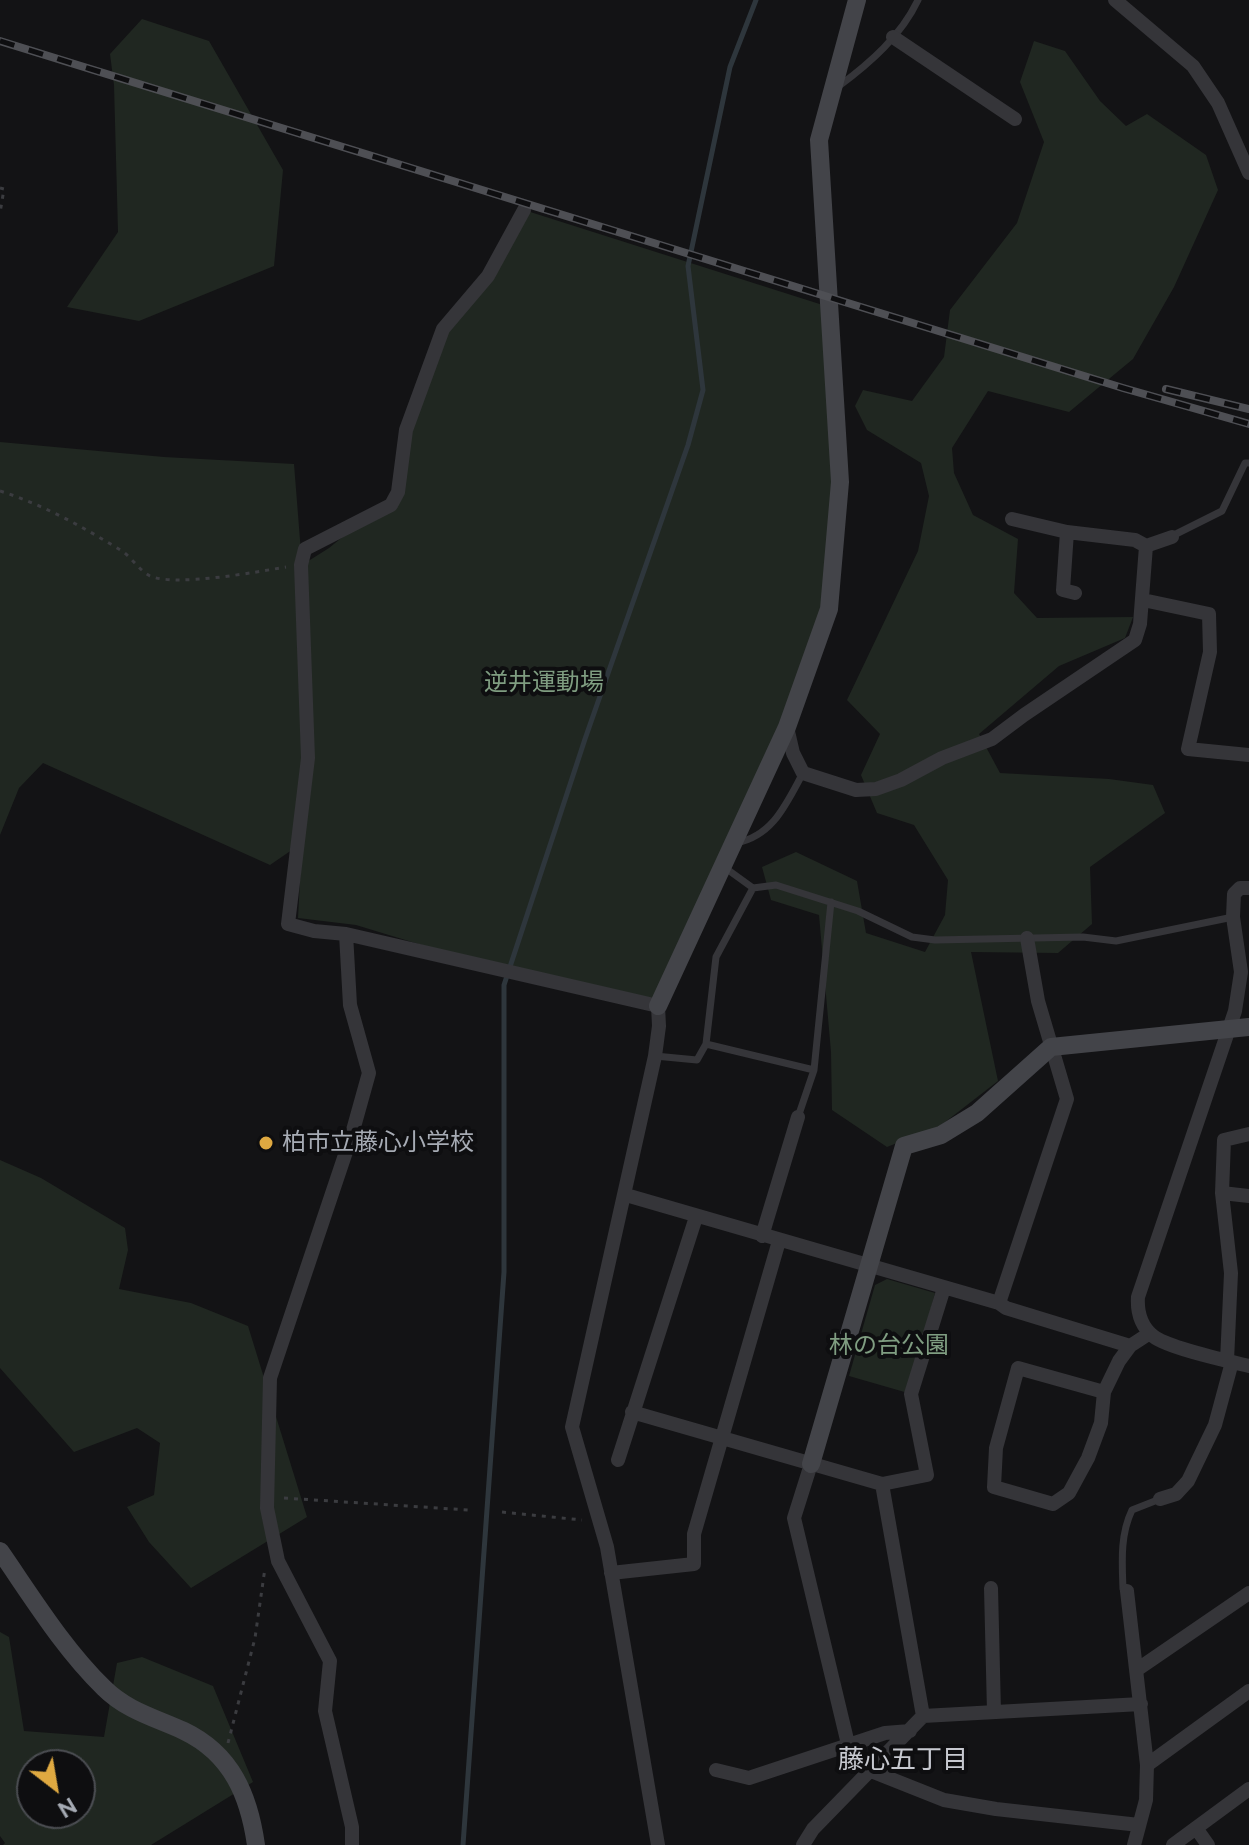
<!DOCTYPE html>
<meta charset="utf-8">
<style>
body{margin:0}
#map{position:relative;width:1249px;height:1845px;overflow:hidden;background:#131315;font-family:Raleway,sans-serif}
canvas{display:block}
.north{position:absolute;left:16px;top:1749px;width:80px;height:80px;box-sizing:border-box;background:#0e0e10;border:2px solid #4b4d52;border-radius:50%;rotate:149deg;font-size:22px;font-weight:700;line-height:32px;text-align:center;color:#a6abb4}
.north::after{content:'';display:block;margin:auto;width:28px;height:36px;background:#dfa941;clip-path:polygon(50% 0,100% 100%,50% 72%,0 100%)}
</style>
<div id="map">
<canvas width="1249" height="1845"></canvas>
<div class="north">N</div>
</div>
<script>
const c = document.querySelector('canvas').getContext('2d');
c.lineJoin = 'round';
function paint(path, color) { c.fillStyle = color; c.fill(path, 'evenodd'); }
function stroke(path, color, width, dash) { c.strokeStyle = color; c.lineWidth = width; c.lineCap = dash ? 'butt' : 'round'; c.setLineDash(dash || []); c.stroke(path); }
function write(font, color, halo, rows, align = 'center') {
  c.font = font + ' Raleway,"Noto Sans JP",sans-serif'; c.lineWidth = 8; c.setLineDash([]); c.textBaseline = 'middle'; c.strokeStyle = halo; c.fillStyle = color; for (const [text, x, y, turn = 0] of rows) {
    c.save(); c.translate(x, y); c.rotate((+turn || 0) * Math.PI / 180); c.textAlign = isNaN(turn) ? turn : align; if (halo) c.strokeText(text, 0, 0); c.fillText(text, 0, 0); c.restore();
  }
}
paint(new Path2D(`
 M142 19 209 41 283 170 274 266 139 321 67 307 118 232 114 85 110 54Z
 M1034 41 1065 51 1100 101 1126 126 1147 114 1206 155 1218 190 1174 287 1133 359 1069 412 988 391 952 448 954 473 973 515 1018 539 1014 593 1037 618 1133 617 1125 638 1059 666 979 734 1000 773 1109 779 1153 785 1165 813 1090 867 1092 924 1058 953 971 952 998 1081 940 1126 887 1147 832 1110 831 1052 819 915 771 900 762 867 796 852 857 881 866 933 925 952 945 915 948 880 914 825 877 813 861 775 880 734 847 700 918 551 929 496 921 463 867 430 855 406 863 390 912 401 944 357 950 310 1017 223 1044 142 1020 82Z
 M524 210 829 307 840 482 829 609 658 1006 527 977 356 925 298 918 302 843 270 865 43 763 19 788 0 835V442L164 457 294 464 302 565 329 548 398 492 406 430 443 329 488 276Z
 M0 1160 41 1178 125 1228 128 1250 119 1289 191 1303 248 1326 307 1517 191 1588 149 1542 127 1507 154 1495 160 1443 137 1428 74 1452 0 1368Z
 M887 1279 935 1293 908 1393 849 1376 875 1285Z
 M0 1632 9 1637 24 1731 104 1737 117 1663 142 1657 213 1686 253 1782 151 1845H3L5 1843 0 1836ZM32 1765H80V1813H32Z`), '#202721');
stroke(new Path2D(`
 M463 1845 504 1272V985L585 739 688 445 703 390 688 266 730 67 756 0`), '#2e363c', 5);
stroke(new Path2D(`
 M0 188 4 189 0 213
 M0 491C44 505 83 527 122 551 132 558 140 571 150 576 176 587 256 572 286 567
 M284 1498 468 1510
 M502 1512 582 1520
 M228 1743 255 1638 265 1568`), '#3b3c40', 3, [4, 6]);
stroke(new Path2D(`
 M839 86C870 63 901 36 918 0
 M1172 536 1222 511 1245 463H1249
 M736 843C773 836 786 804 803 773
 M724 867 753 888 776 885 858 911 912 937 935 940 1083 937 1116 941 1233 917
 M706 1044 814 1070
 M655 1056 697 1060 706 1044 716 957 753 888
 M798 1117 814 1070 831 902
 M1125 1590 1123 1589C1122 1562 1120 1535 1132 1510L1160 1499`), '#353539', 7);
stroke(new Path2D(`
 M1115 0 1193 66 1218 103 1249 173
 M893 37 1015 119
 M524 210 488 276 443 329 406 430 398 492 391 505 305 549 301 565 308 758 288 924 314 931 346 934 658 1006 659 1026 655 1056 572 1427 607 1547 658 1845
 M1012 519 1067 532
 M1146 546 1172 537
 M1143 600 1209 614 1210 652 1188 749 1249 755
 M787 727 793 753 803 773 856 790 876 789 901 780 942 758 992 739 1024 715 1135 640 1140 624 1146 546 1135 540 1067 532 1063 590 1075 593
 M1249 888H1240L1234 894 1233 917 1241 972 1235 1011 1138 1297C1137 1312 1141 1326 1153 1336 1168 1348 1228 1361 1249 1366
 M346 934 350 1005 369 1073 352 1134 270 1378 267 1508 278 1561 330 1661 325 1711 352 1827V1845
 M1222 1193 1249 1196
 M626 1195 999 1303 1067 1099 1038 1001 1027 938
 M762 1236 798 1117
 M999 1303 1006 1308 1130 1346
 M1227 1361 1231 1273 1222 1193 1224 1140 1249 1134
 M1104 1392 1018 1368 996 1448 994 1487 1053 1504 1069 1493 1088 1458 1101 1423 1104 1392 1119 1361 1130 1346 1150 1333
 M632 1412 882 1484 927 1475 911 1394 944 1288
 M618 1460 696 1217
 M811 1464 794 1518 848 1744
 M882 1484 923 1716
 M1160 1499 1176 1494 1188 1481 1215 1425 1232 1362
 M611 1573 694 1564V1534L779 1241
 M991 1588 994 1712
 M1127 1591 1147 1765 1146 1800 1134 1845
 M1138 1669 1249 1593
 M1147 1765 1249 1691
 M716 1770 749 1778 885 1733 910 1731
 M871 1771 944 1800 996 1809 1139 1825
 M1196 1828 1208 1845
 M803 1845 813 1829 923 1716 1141 1704
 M1173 1845 1249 1789`), '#353539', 14);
stroke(new Path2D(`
 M658 1006 787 727 829 609 840 482 819 140 857 0
 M811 1464 904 1146 941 1135 977 1113 1051 1047 1249 1027
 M0 1551C32 1597 63 1648 104 1688 127 1711 156 1718 184 1731 232 1754 249 1796 256 1845`), '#434449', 18);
const rail = new Path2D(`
 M0 41 1123 388 1249 424
 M1166 389 1249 409`);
stroke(rail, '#4e4f54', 8);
stroke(rail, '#0e0e10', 5, [15]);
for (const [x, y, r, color] of [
 [266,1143,8,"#dfa941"]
]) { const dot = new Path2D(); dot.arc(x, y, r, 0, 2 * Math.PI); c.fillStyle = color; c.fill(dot); stroke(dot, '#0e0e10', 3); }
write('24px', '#7f9d81', '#0e0e10', [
 ["逆井運動場",544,683],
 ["林の台公園",889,1346]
]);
write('24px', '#a6abb4', '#0e0e10', [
 ["柏市立藤心小学校",282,1143]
], 'left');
write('26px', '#c7c9d0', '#0e0e10', [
 ["藤心五丁目",903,1760]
]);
</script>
